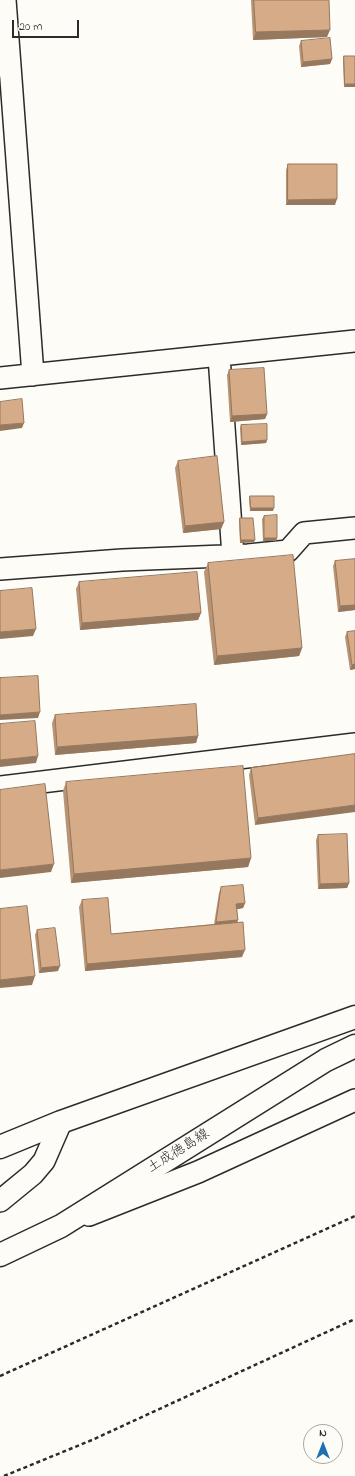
<!DOCTYPE html>
<meta charset="utf-8">
<style>
body{margin:0}
#map{position:relative;width:355px;height:1476px;overflow:hidden;background:#fdfcf7;font-family:"Indie Flower",sans-serif}
canvas{display:block}
.north{position:absolute;left:303px;top:1424px;width:40px;height:40px;box-sizing:border-box;background:#fdfcf7;border:1px solid #a9a8a5;border-radius:50%;rotate:0deg;font-size:11px;font-weight:700;line-height:16px;text-align:center;color:#2b2b2b}
.north::after{content:'';display:block;margin:auto;width:14px;height:18px;background:#1f6fb2;clip-path:polygon(50% 0,100% 100%,50% 72%,0 100%)}
.scale{position:absolute;left:12px;top:20px;width:67px;height:18px;box-sizing:border-box;border:2px solid #2b2b2b;border-top:0;padding-left:5px;font-size:12px;line-height:14px;white-space:nowrap;color:#2b2b2b;-webkit-text-stroke:3px #fdfcf7;paint-order:stroke}
</style>
<div id="map">
<canvas width="355" height="1476"></canvas>
<div class="north">N</div>
<div class="scale">20 m</div>
</div>
<script>
const c = document.querySelector('canvas').getContext('2d');
c.lineJoin = 'round';
function stroke(path, color, width, dash) { c.strokeStyle = color; c.lineWidth = width; c.lineCap = dash ? 'butt' : 'round'; c.setLineDash(dash || []); c.stroke(path); }
function paint(path, color) { c.fillStyle = color; c.fill(path, 'evenodd'); }
function write(font, color, halo, rows, align = 'center') {
  c.font = font + ' "Indie Flower","Klee One",sans-serif'; c.lineWidth = 3; c.setLineDash([]); c.textBaseline = 'middle'; c.strokeStyle = halo; c.fillStyle = color; for (const [text, x, y, turn = 0] of rows) {
    c.save(); c.translate(x, y); c.rotate((+turn || 0) * Math.PI / 180); c.textAlign = isNaN(turn) ? turn : align; if (halo) c.strokeText(text, 0, 0); c.fillText(text, 0, 0); c.restore();
  }
}
const street = new Path2D(`
 M5 0 10 66
 M0 66H10L33 375
 M219 356 233 556
 M0 378 355 341
 M0 569 122 560 248 555 288 551 304 533 355 528
 M0 787 355 744
 M0 1201 33 1174 44 1161 61 1122
 M89 1215 198 1172 355 1100`);
const secondary = new Path2D(`
 M0 1147 61 1122 355 1017
 M0 1255 61 1226 326 1060 355 1046`);
stroke(street, '#2b2b2b', 24);
stroke(secondary, '#2b2b2b', 25);
stroke(new Path2D(`
 M0 1376 355 1216
 M4 1476 92 1440 355 1319`), '#2b2b2b', 2.5, [4, 3]);
stroke(street, '#fdfcf7', 21);
stroke(secondary, '#fdfcf7', 22);
paint(new Path2D(`
 M251 0H329L327 37 253 40Z
 M301 41 332 59 330 64 301 67 299 46Z
 M344 56H355V87H344L343 59Z
 M288 164 335 205H286V170Z
 M229 370 267 414 265 419 230 422 227 375Z
 M241 425 267 440 266 443 241 445 240 428Z
 M178 461 224 522 221 529 183 533 175 468Z
 M250 496 273 511H250L249 499Z
 M264 516 277 538 276 541H263L262 519Z
 M240 518 254 542 240 543 239 521Z
 M355 559V610L338 612 333 566 335 561Z
 M208 563 302 648 299 656 214 665 204 572Z
 M79 582 201 613 198 620 80 630 76 589Z
 M355 631V669L350 670 345 637 347 632Z
 M55 715 198 736 196 743 55 755 52 723Z
 M355 754 255 825 249 775 251 768Z
 M66 782 251 858 248 867 71 883 63 791Z
 M318 835 349 883 347 888 318 889 316 840Z
 M221 887 245 903 243 908 237 909 238 920 237 922 242 957 85 971 79 907 82 900 111 934 214 924 219 893Z
 M37 930 58 971 39 973 35 935Z`), '#b89374');
paint(new Path2D(`
 M330 30 327 37 253 40 256 32Z
 M332 59 330 64 301 67 303 62Z
 M345 84H355V87H344Z
 M337 199 335 205H286L288 200Z
 M267 414 265 419 230 422 232 416Z
 M24 423 22 428 0 431V425Z
 M267 440 266 443 241 445 242 442Z
 M251 508H274L273 511H250Z
 M224 522 221 529 183 533 185 526Z
 M264 538H277L276 541H263Z
 M241 540H255L254 542 240 543Z
 M355 605V610L338 612 340 606Z
 M201 613 198 620 80 630 82 623Z
 M36 629 33 636 0 639V632Z
 M302 648 299 656 214 665 217 656Z
 M355 664V669L350 670 352 665Z
 M40 712 38 718 0 720V715Z
 M198 736 196 743 55 755 57 747Z
 M38 756 36 763 0 767V760Z
 M355 805V812L255 825 258 818Z
 M251 858 248 867 71 883 74 874Z
 M54 864 51 872 0 878V870Z
 M349 883 347 888 318 889 320 884Z
 M245 903 243 908 234 910 236 904Z
 M238 920 236 925 214 927 216 922Z
 M245 950 242 957 85 971 87 964Z
 M60 966 58 971 39 973 41 968Z
 M35 976 32 985 0 988V980Z`), '#96785e');
const building = new Path2D(`
 M254 0H329L330 30 256 32Z
 M330 38 332 59 303 62 301 41Z
 M344 56H355V84H345Z
 M288 164H337V199L288 200Z
 M264 368 267 414 232 416 229 370Z
 M22 399 24 423 0 425V402Z
 M267 424V440L242 442 241 425Z
 M217 456 224 522 185 526 178 461Z
 M250 496H274V508H251Z
 M277 515V538H264V516Z
 M240 518H253L255 540H241Z
 M293 555 302 648 217 656 208 563Z
 M355 559V605L340 606 335 561Z
 M197 572 201 613 82 623 79 582Z
 M32 588 36 629 0 632V591Z
 M355 631V664L352 665 347 632Z
 M38 676 40 712 0 715V678Z
 M196 704 198 736 57 747 55 715Z
 M35 721 38 756 0 760V724Z
 M355 754V805L258 818 251 768Z
 M243 766 251 858 74 874 66 782Z
 M45 784 54 864 0 870V790Z
 M347 834 349 883 320 884 318 835Z
 M243 885 245 903 236 904 238 920 216 922 221 887Z
 M108 898 111 934 243 922 245 950 87 964 82 900Z
 M27 906 35 976 0 980V909Z
 M55 928 60 966 41 968 37 930Z`);
paint(building, '#d6ab87');
stroke(building, '#96785e', 1);
write('14px', '#2b2b2b', '#fdfcf7', [
 ["土成徳島線",179,1152,-32]
]);
</script>
